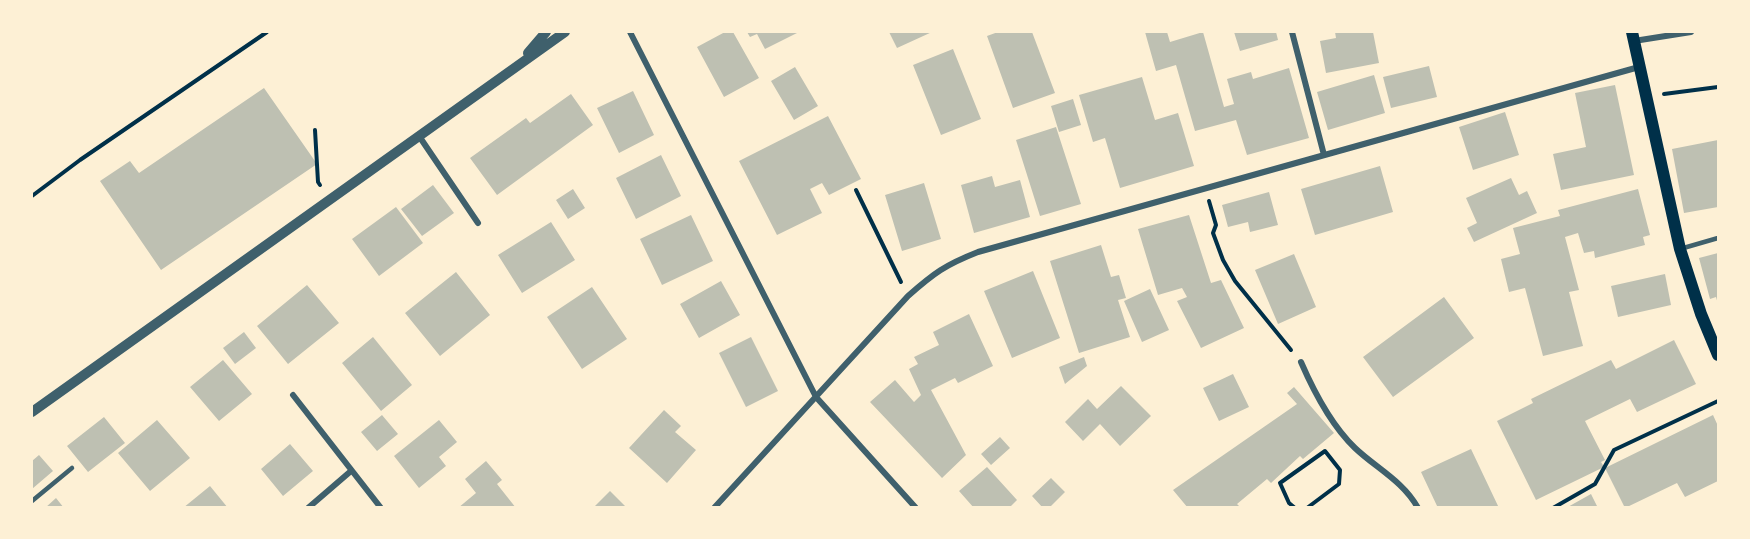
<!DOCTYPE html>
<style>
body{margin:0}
#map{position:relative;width:1750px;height:539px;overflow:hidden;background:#fdf0d5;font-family:"Public Sans",sans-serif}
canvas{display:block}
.frame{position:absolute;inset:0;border:33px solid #fdf0d5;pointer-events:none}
</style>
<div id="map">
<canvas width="1750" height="539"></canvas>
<div class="frame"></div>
</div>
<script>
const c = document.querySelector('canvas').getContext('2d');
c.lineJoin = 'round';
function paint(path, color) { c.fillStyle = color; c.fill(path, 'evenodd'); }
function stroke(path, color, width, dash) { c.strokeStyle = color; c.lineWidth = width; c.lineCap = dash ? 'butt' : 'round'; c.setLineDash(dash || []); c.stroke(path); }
paint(new Path2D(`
 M725 32H733L759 78 724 97 697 47Z
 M747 32H799L765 49 757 34 750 37Z
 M889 32H932L897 48Z
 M998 32H1032L1055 93 1013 108 987 36Z
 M1145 32H1167L1170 42 1203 32 1224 107 1234 104 1227 79 1251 72 1253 79 1289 68 1309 138 1247 155 1236 120 1195 131 1176 65 1156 71Z
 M1234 32H1276L1278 40 1240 51Z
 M1335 32H1373L1379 63 1326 73 1320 41 1336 38Z
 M953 49 981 119 941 135 913 65Z
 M1429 66 1437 97 1391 108 1383 77Z
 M795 67 818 106 794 120 771 81Z
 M1374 75 1385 113 1328 130 1317 92Z
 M1142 77 1155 120 1178 113 1194 166 1120 188 1105 138 1093 142 1079 95Z
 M1615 85 1634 175 1561 190 1553 154 1586 147 1575 93Z
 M264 88 317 164 161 270 100 181 130 161 139 173Z
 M633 91 654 135 619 153 597 108Z
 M571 94 593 125 497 195 470 158 526 118 530 123Z
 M1073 99 1081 125 1059 132 1051 106Z
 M1505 112 1519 155 1473 170 1459 127Z
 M828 116 861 179 829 195 822 183 810 189 822 213 777 235 739 161Z
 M1056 127 1081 204 1040 216 1016 140Z
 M1718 140V207L1684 213 1672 149Z
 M661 155 681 196 636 219 616 178Z
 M1380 166 1393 212 1315 235 1301 189Z
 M992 176 995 187 1020 180 1030 217 974 233 961 185Z
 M1511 178 1519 195 1527 191 1537 213 1474 242 1467 228 1477 223 1466 198Z
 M924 183 941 239 902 251 885 195Z
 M433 185 454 213 422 236 401 209Z
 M573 189 585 208 568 219 556 200Z
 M1638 189 1650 235 1643 237 1645 245 1595 258 1594 251 1584 253 1578 233 1565 237 1579 290 1569 292 1583 346 1543 356 1525 288 1509 292 1501 259 1520 254 1513 228 1560 216 1558 210Z
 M1269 192 1278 225 1250 232 1248 222 1228 227 1222 205Z
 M396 207 423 243 379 276 352 239Z
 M691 215 713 261 662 285 640 239Z
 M1189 215 1211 283 1221 280 1244 328 1201 348 1177 301 1187 297 1182 288 1158 295 1138 229Z
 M551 222 575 260 522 293 498 255Z
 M1101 245 1111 277 1119 275 1126 298 1118 300 1130 337 1079 353 1050 261Z
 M1718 253V304L1716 297 1710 299 1699 258Z
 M1294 254 1316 307 1278 324 1255 270Z
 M1033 271 1060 338 1012 358 984 291Z
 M456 272 490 315 440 356 405 313Z
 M1665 274 1671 305 1618 317 1611 286Z
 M721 281 740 315 699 338 680 304Z
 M307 285 339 323 288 364 257 326Z
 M592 287 627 339 582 369 547 317Z
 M1150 289 1169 330 1142 342 1124 301Z
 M1444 297 1474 338 1393 397 1363 357Z
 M969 314 993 366 958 383 955 378 931 390 966 455 942 478 870 402 895 380 914 402 921 395 909 369 918 364 914 357 939 345 933 332Z
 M244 332 256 348 235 364 223 348Z
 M373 337 412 385 381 411 342 363Z
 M751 337 778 391 746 407 719 353Z
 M1674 340 1696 384 1637 412 1630 399 1585 421 1605 460 1601 462 1604 467 1536 500 1497 421 1533 403 1531 399 1611 360 1616 369Z
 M1084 357 1087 366 1065 384 1059 367Z
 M223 360 252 394 219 421 190 387Z
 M1233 374 1249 407 1219 421 1203 388Z
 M1121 386 1151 416 1120 446 1100 424 1083 441 1065 422 1088 399 1097 409Z
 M1294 387 1334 433 1303 459 1300 456 1271 483 1267 479 1237 504 1241 508H1188L1173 490 1297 404 1287 393Z
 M664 410 681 426 675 432 696 450 667 483 629 448Z
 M382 415 398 434 377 451 361 432Z
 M1713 415 1718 426V481L1685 497 1677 483 1625 508 1605 468Z
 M104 417 125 443 88 472 67 446Z
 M157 420 190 458 150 491 118 453Z
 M439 420 457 442 439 457 446 466 419 488 394 456Z
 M1000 437 1010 448 991 465 981 454Z
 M290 444 313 471 283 496 261 469Z
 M1471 449 1499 508H1438L1421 472Z
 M39 455 53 471 32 489V461Z
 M486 461 502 480 497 484 516 508H458L476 493 465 479Z
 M987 467 1017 500 1009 508H974L959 491Z
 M1051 478 1065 492 1049 508H1043L1032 496Z
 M210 486 228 508H183Z
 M610 491 627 508H593Z
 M1591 494 1598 508H1566Z
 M56 498 64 508H45Z`), '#bec0b2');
stroke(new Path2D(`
 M1664 94 1718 87
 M315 130 318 182 320 185
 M856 190 901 282
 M32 196 80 160 267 32
 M1209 201 1216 225 1213 233 1223 260 1235 281 1291 350
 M1295 508 1289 503 1280 483 1325 451 1340 470 1339 484 1307 508
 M1553 508 1595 484 1614 450 1718 401`), '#003049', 4);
stroke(new Path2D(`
 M1680 249 1718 238
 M32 501 72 468`), '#3f606c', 4.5);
stroke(new Path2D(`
 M630 32 816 397 916 508
 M1292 32 1324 155
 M1634 41 1691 32
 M419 136 478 223
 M1301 362C1314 392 1331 425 1355 448 1376 468 1403 481 1418 508
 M293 395 381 508
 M308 508 351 471
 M714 508 908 296C934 273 945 265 978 252L1639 67`), '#3f606c', 6);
stroke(new Path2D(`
 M528 53 546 32
 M32 412 565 32`), '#3f606c', 10);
stroke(new Path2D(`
 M1632 32 1680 249 1701 314 1718 355`), '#003049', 12);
</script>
